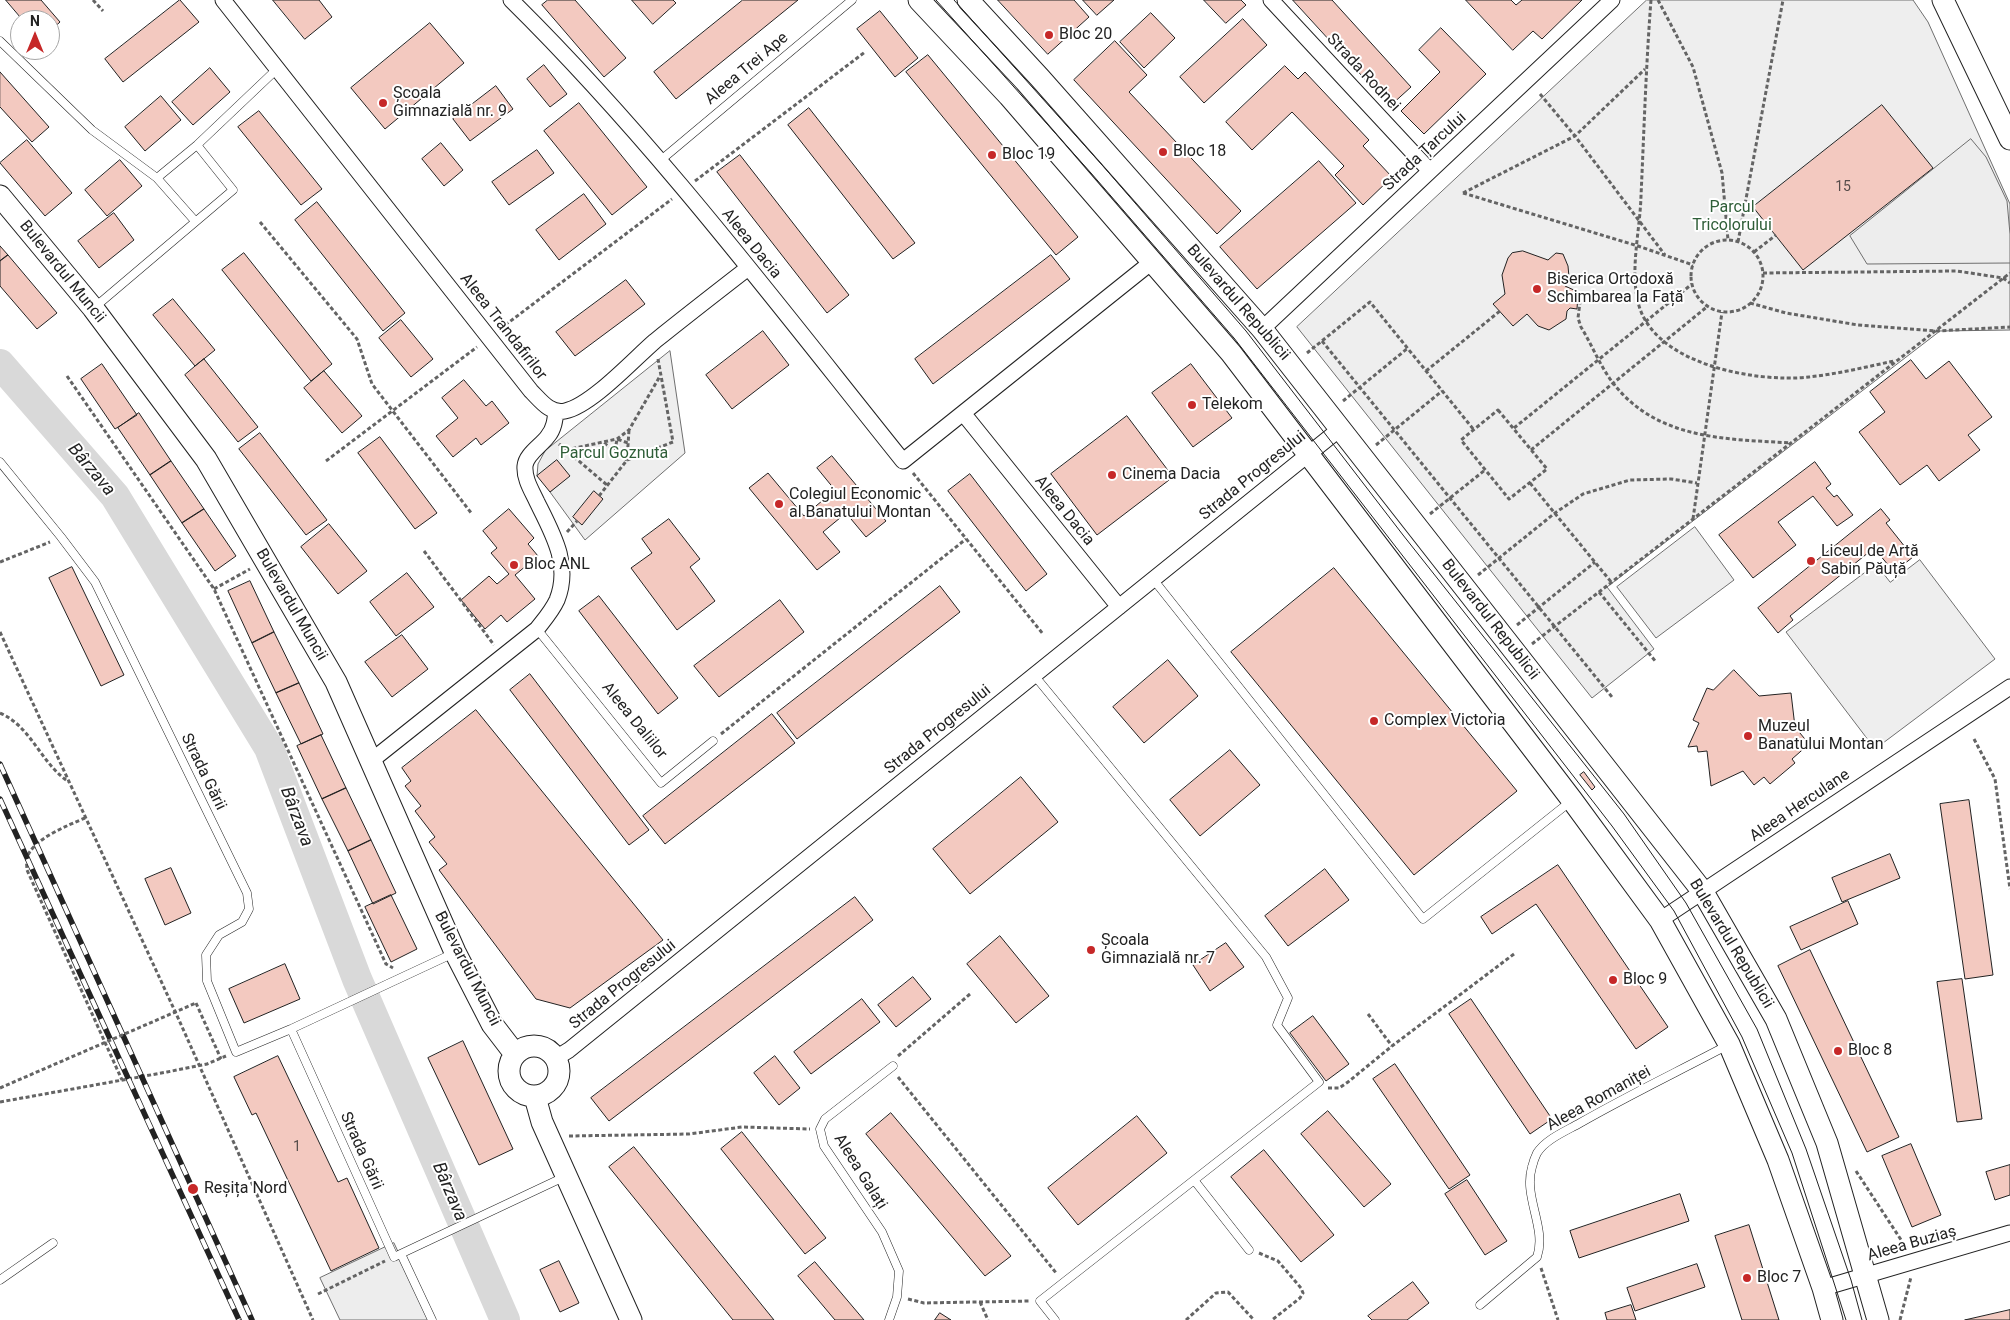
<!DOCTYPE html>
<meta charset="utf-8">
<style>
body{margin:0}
#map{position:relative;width:2010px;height:1320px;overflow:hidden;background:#fff;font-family:Roboto,sans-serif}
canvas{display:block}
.north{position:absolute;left:10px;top:10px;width:50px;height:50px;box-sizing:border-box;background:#fff;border:1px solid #a7a7a7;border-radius:50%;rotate:0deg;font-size:14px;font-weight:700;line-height:20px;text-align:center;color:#222}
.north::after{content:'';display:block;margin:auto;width:18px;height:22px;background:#c62828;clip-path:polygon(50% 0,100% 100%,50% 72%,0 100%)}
</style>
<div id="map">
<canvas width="2010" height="1320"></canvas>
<div class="north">N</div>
</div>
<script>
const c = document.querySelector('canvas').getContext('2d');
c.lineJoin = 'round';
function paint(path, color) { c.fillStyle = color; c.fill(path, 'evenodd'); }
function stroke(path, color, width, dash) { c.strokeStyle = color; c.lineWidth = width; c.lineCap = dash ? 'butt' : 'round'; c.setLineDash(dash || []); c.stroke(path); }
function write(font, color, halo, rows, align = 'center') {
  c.font = font + ' Roboto,sans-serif'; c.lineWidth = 4; c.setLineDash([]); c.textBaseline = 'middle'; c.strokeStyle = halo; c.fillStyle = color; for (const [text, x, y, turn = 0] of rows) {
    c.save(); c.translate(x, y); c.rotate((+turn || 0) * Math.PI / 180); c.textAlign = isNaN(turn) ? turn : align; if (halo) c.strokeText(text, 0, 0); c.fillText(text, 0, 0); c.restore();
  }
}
const green = new Path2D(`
 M1647 0H1913L1928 22 2010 204V330L1940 331 1607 587 1654 649 1592 698 1297 327Z
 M670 351 685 453 585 540 550 492 569 476H537L538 464 545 451Z
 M1695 527 1734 580 1656 638 1617 587Z
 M1920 560 1995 659 1875 749 1786 632 1876 564 1890 582Z`);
paint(green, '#eee');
stroke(green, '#6f6f6f', 1);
const parking = new Path2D(`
 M1971 139 1986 157 2007 201 2010 234V263L1867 264 1850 236Z
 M394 1243 430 1320H340L320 1278Z`);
paint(parking, '#ededed');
stroke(parking, '#6f6f6f', 1);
stroke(new Path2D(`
 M0 364 115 496 269 748 357 979 505 1320`), '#d9d9d9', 30);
const building = new Path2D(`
 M6 0H41L60 22 50 31V20H23Z
 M180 0 199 22 123 82 105 59Z
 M273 0H319L332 17 305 39Z
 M548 0H575L626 58 604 77 542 5Z
 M632 0H673L676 3 653 24Z
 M743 0H798L676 99 654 72Z
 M998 0H1074L1089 17 1048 54Z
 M1083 0H1114L1097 15Z
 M1204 0H1241L1246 5 1226 23Z
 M1293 0H1332L1411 87 1390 106Z
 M1466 0H1511L1516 5 1522 0H1582L1542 39 1533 31 1513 50Z
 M880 11 918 58 895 77 857 29Z
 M1151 13 1175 38 1144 68 1120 42Z
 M1243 19 1267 45 1204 103 1180 77Z
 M430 23 464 63 385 129 351 88Z
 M1441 28 1486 74 1424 134 1401 111 1440 72 1419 50Z
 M1115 41 1147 75 1129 92 1241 211 1217 234 1074 80Z
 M928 55 1078 237 1056 255 906 72Z
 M544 65 567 94 550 107 527 79Z
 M1285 66 1298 79 1305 72 1369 140 1363 146 1392 177 1363 205 1335 175 1344 166 1292 112 1252 150 1226 122Z
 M210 68 230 92 193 125 172 102Z
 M0 72 49 127 32 142 0 107Z
 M496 86 513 109 470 141 453 119Z
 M161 96 181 120 145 151 125 127Z
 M579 103 647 187 612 215 544 131Z
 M1882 105 1933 168 1803 270 1753 207Z
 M809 108 915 243 893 259 788 125Z
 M259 111 322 189 301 205 238 127Z
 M27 140 72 193 45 216 0 163Z
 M441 143 463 170 444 186 422 159Z
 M537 150 554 173 509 205 492 182Z
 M740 155 849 295 827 313 717 172Z
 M120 160 142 186 107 216 85 190Z
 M1319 161 1356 203 1257 289 1220 247Z
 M584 194 606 224 559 260 536 230Z
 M317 202 405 313 383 331 295 220Z
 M114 213 134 240 99 268 78 241Z
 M0 246 8 255 0 261Z
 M1523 251 1548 260 1556 253 1563 254 1568 266 1569 277 1565 286 1576 291 1578 294 1577 309 1570 308 1567 311 1566 319 1549 330 1538 326 1527 314 1513 326 1493 304 1505 294 1502 275 1508 258 1512 253Z
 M244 253 332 364 311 381 222 270Z
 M8 255 57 313 37 329 0 286V261Z
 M1051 255 1070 279 933 384 915 359Z
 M626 280 645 304 575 356 556 332Z
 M173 299 215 350 195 366 153 315Z
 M401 320 433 359 411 377 379 338Z
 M763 331 789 365 732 409 706 375Z
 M204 359 258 427 238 442 185 375Z
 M1911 360 1926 379 1949 361 1992 417 1968 435 1980 450 1939 481 1927 465 1900 485 1859 432 1885 412 1870 392Z
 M102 364 137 415 115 429 81 379Z
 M1191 364 1232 418 1193 447 1152 393Z
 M324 371 362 416 342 433 304 388Z
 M464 380 486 406 492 401 509 423 481 445 476 438 453 457 436 436 458 418 442 398Z
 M139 413 171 461 150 475 118 428Z
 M1127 416 1173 477 1097 535 1051 474Z
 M260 433 327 520 306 535 239 449Z
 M380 437 437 513 415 529 358 453Z
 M832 456 886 521 866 537 846 513 823 532 840 552 817 570 749 488 768 473 804 516 835 490 817 468Z
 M557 460 570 476 550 492 537 476Z
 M171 461 204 509 182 523 150 475Z
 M1815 462 1831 484 1826 488 1834 497 1837 495 1853 515 1837 526 1813 496 1778 522 1796 545 1753 578 1719 535Z
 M970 474 1047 574 1026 591 948 491Z
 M594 491 603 499 582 525 573 517Z
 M204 509 236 556 215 571 182 523Z
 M509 509 534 538 528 544 538 556 515 575 535 599 507 622 501 615 485 629 461 600 489 576 497 584 509 574 491 553 497 548 483 531Z
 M1881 509 1890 520 1886 523 1913 557 1894 572 1874 548 1790 616 1793 620 1778 633 1758 608Z
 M669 519 700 559 690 567 715 601 677 630 631 568 652 553 642 539Z
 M329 524 367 571 338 594 301 547Z
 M72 567 124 675 101 686 49 578Z
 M1334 568 1517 791 1414 875 1231 652Z
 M407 573 434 607 396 636 370 602Z
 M250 581 274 632 252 643 228 591Z
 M940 586 960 612 797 739 777 713Z
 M599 596 678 698 658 714 579 611Z
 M780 600 804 632 719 697 694 666Z
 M274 632 299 683 276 693 252 643Z
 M402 635 428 669 392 697 365 662Z
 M1168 660 1198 696 1144 743 1113 707Z
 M1734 670 1759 696 1791 693 1795 727 1809 744 1792 759 1795 763 1770 784 1764 777 1754 785 1743 771 1711 786 1707 751 1698 752 1697 746 1688 747 1699 723 1693 720 1707 688 1713 690Z
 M530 674 649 830 629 845 510 690Z
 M299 683 323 734 301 744 276 693Z
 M476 710 663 940 570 1008 536 999 439 870 447 864 429 842 435 837 415 811 421 806 405 786 411 781 402 768Z
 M772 714 795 743 665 844 643 816Z
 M321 735 346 788 322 799 297 746Z
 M1230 750 1260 785 1200 836 1170 800Z
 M1584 772 1595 787 1592 790 1580 775Z
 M1021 777 1058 822 970 894 933 849Z
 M346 788 371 840 348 851 322 799Z
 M1969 800 1993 975 1965 979 1940 804Z
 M371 840 396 893 373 904 348 851Z
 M1890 854 1900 878 1842 902 1832 878Z
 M1558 865 1668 1027 1636 1049 1536 904 1492 934 1481 917Z
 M171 868 191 913 165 925 145 879Z
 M1325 869 1349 900 1288 946 1265 916Z
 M391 895 417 949 391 962 365 907Z
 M855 897 873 920 609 1121 591 1098Z
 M1848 901 1858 924 1801 950 1790 927Z
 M1000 936 1049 996 1016 1023 967 964Z
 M1226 943 1244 967 1210 991 1193 965Z
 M1810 950 1899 1137 1867 1152 1778 966Z
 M285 964 300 999 244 1023 229 989Z
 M913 977 931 999 896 1027 878 1005Z
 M1962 979 1982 1119 1957 1122 1937 982Z
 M862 999 880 1022 811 1074 794 1052Z
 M1471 999 1552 1119 1530 1134 1449 1014Z
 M1313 1016 1349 1064 1326 1081 1290 1033Z
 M463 1041 513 1149 479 1165 428 1058Z
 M278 1056 338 1182 347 1178 379 1248 331 1271 256 1113 252 1115 234 1077Z
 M775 1056 800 1088 779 1105 754 1073Z
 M1395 1064 1470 1175 1449 1189 1373 1079Z
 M1328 1111 1391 1184 1364 1207 1301 1134Z
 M891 1113 1011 1256 985 1276 866 1134Z
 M1137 1116 1167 1153 1078 1225 1048 1188Z
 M742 1132 826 1238 805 1254 721 1149Z
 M1911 1144 1941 1215 1912 1227 1882 1156Z
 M634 1147 774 1320H733L609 1167Z
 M1264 1150 1334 1235 1301 1262 1231 1177Z
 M2010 1165V1195L1995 1200 1986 1172Z
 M1467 1180 1507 1241 1485 1255 1445 1194Z
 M1680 1194 1689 1221 1579 1258 1570 1231Z
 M1749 1225 1779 1320H1742L1715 1236Z
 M559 1261 579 1303 560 1312 540 1270Z
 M815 1262 864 1320H835L798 1276Z
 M1697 1264 1705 1287 1635 1311 1627 1288Z
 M1413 1282 1429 1303 1407 1320H1372L1368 1316Z
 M1631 1305 1636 1320H1607L1605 1313Z
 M2010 1310V1320H1965Z
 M940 1313 951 1320H935Z`);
paint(building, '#f3c9c0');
stroke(building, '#222', 1);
const lane = new Path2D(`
 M0 41 92 130 157 178 195 221
 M661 160 852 0
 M157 178 197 145 277 69
 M95 307 233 190 197 145
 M0 462 61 537 95 582 247 893 249 909 242 922 219 935 206 955 207 981 236 1052 291 1029 454 953
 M1153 579 1423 919 1571 801
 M537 629 661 783 713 741
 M1034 675 1266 957 1288 998 1277 1025 1319 1082 1040 1301 1055 1320
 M291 1029 394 1257 564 1177
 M1194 1180 1249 1250
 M401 1254 432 1320
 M0 1280 53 1243
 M1480 1305 1537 1257C1547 1228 1523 1197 1532 1167 1533 1163 1535 1157 1537 1153 1546 1139 1566 1131 1580 1123 1629 1095 1679 1071 1728 1045
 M889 1320 897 1297 899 1271 882 1232 824 1146 820 1129 825 1119 893 1066`);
const street = new Path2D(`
 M223 0 531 391C541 401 550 414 565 411 591 406 634 359 655 341 686 316 717 292 748 268
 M511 0C655 142 777 304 903 461L1153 261
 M1271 0 1430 171
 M1262 329 1612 0
 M963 413 1119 607
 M371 761 537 629C544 620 552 611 557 600 571 565 553 534 537 502 532 491 524 479 525 466 526 454 541 446 548 436 554 429 555 420 556 411
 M1660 920 2010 687
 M556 1058 569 1050 1341 428
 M1823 1288 2010 1233`);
const secondary = new Path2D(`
 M919 0 1009 96 1231 353 1572 800 1660 920 1729 1044 1778 1160 1823 1288 1832 1320
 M968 0 1040 78 1262 329 1703 892 1776 1019 1827 1143 1878 1320
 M1943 0 2010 139
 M0 196 93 308 206 459 336 682 455 952 492 1024 515 1054
 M509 1071a25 25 0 1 1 50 0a25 25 0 1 1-50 0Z
 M535 1097 542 1122 631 1320`);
stroke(lane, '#222', 9);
stroke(street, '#222', 17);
stroke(secondary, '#222', 23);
stroke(new Path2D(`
 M93 0 103 11
 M1651 0C1646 65 1644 131 1641 196 1640 231 1630 268 1638 302 1652 364 1755 383 1809 377 1837 374 1866 367 1894 361
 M1658 0 1693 67 1722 173 1728 240
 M1540 94 1575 136 1665 255
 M695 181 865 52
 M1463 193 1638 246 1693 265
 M1463 193 1575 136 1645 69
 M260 222 357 339 372 384 472 514
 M1691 276a36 36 0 1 1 72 0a36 36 0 1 1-72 0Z
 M1738 242 1783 0
 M1754 252 1776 235
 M1763 273 1957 271 2003 278 2010 283
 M1581 294 1578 318 1581 327C1592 345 1600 366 1613 383 1657 440 1726 439 1791 443
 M1750 303 1786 313 1858 325 1936 331 2010 327
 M500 329 672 199
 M1322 341 1612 697
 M1307 353 1370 302 1474 430
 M1426 371 1500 311
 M67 376 214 589 386 964 393 968
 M1343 401 1408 348
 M1498 410 1547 469 1509 499 1461 440Z
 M1514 428 1692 284
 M604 443 627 460
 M559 444 607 485
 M1376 445 1442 391
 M566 450 617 439 629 430 660 376
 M1531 450 1708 306
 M615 451 617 439 628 443
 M627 460 629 430
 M326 461 477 347
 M913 473 1043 634
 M1530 483 1612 583
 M599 496 627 460 673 442 658 359
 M1430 514 1485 470
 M1693 519 1722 312
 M567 532 577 521
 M424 551 494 645
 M0 562 50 542
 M1478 575 1555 513 1583 494 1630 480 1671 479 1697 483
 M214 589 250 569
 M1599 592 1656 662
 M1517 625 1595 562
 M0 632 179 1020 313 1320
 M1532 644 2010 273
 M0 713C32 727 41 764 69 782
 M721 734 966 539
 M1974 739 1995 779 2010 889
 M85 818C69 825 32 839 27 858 26 862 27 867 27 870L122 1080
 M196 1003 221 1059
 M1368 1014 1392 1046
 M898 1056 970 994
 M898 1077 1057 1274
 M1328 1088H1339L1348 1082 1392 1046 1514 954
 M0 1102 167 1072 207 1064 226 1056
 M569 1136 689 1134 742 1127 810 1129
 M1856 1171 1907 1249
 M1259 1253 1278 1261 1301 1288 1303 1293 1300 1298 1272 1320
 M1541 1268 1558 1320
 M318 1294 385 1261
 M908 1299 924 1303 1029 1301
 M980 1302 988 1320
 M1186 1320 1216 1293 1228 1292 1254 1320
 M1900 1320 1911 1277`), '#646464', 3, [4, 2.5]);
stroke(lane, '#fff', 8);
stroke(street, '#fff', 15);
stroke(secondary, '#fff', 21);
stroke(new Path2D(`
 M936 0 1091 173 1234 338 1612 826 1674 911 1742 1037 1792 1153 1846 1320
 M954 0 1103 166 1246 331 1403 535 1624 814 1686 903 1757 1029 1806 1149 1851 1280 1862 1320`), '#222', 1);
const rail = new Path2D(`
 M0 764 252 1320
 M0 799 239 1320`);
stroke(rail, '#222', 5.5);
stroke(rail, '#fff', 4, [11]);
stroke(new Path2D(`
 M0 1088 196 1003`), '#646464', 3, [4, 2.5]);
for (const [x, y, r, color] of [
 [1049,35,5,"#c62828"],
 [383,103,5,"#c62828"],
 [1163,152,5,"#c62828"],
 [992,155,5,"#c62828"],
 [1537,289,5,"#c62828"],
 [1192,405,5,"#c62828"],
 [1112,475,5,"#c62828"],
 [779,504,5,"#c62828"],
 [1811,561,5,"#c62828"],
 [514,565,5,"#c62828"],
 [1374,721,5,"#c62828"],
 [1748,736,5,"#c62828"],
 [1091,950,5,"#c62828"],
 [1613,980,5,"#c62828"],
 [1838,1051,5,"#c62828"],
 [193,1189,6,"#c62828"],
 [1747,1278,5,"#c62828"]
]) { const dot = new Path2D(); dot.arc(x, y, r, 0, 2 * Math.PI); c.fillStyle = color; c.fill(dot); stroke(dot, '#fff', 2); }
write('14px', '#564c4a', null, [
 ["15",1843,187],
 ["1",297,1147]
]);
write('16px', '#222', '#fff', [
 ["Bloc 20",1059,35],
 ["Școala",393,94],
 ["Gimnazială nr. 9",393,112],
 ["Bloc 18",1173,152],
 ["Bloc 19",1002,155],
 ["Biserica Ortodoxă",1547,280],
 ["Schimbarea la Față",1547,298],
 ["Telekom",1202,405],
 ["Cinema Dacia",1122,475],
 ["Colegiul Economic",789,495],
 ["al Banatului Montan",789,513],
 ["Liceul de Artă",1821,552],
 ["Sabin Păuță",1821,570],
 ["Bloc ANL",524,565],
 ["Complex Victoria",1384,721],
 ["Muzeul",1758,727],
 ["Banatului Montan",1758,745],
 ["Școala",1101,941],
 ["Gimnazială nr. 7",1101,959],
 ["Bloc 9",1623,980],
 ["Bloc 8",1848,1051],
 ["Reșița Nord",204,1189],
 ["Bloc 7",1757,1278]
], 'left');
write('16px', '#222', '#fff', [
 ["Aleea Trei Ape",747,69,-40],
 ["Strada Rodnei",1363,73,47],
 ["Strada Țarcului",1425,152,-43],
 ["Aleea Dacia",751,244,51],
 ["Bulevardul Muncii",62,272,51],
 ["Bulevardul Republicii",1238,303,49],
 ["Aleea Trandafirilor",503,327,52],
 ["Strada Progresului",1253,476,-39],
 ["Aleea Dacia",1064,511,51],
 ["Bulevardul Muncii",291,605,60],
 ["Bulevardul Republicii",1490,620,52],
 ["Aleea Daliilor",634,721,51],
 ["Strada Progresului",938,730,-39],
 ["Strada Gării",203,772,64],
 ["Aleea Herculane",1800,806,-34],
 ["Bulevardul Republicii",1731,944,59],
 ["Bulevardul Muncii",467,969,63],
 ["Strada Progresului",623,985,-39],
 ["Aleea Romaniței",1599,1099,-29],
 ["Strada Gării",361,1151,66],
 ["Aleea Galați",860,1172,58],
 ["Aleea Buziaș",1912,1244,-16]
]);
write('16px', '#2f5e38', '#fff', [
 ["Parcul",1732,208],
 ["Tricolorului",1732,226],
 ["Parcul Goznuta",614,454]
]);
write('italic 18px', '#222', '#fff', [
 ["Bârzava",91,470,50],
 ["Bârzava",296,817,69],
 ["Bârzava",449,1192,67]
]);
</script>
